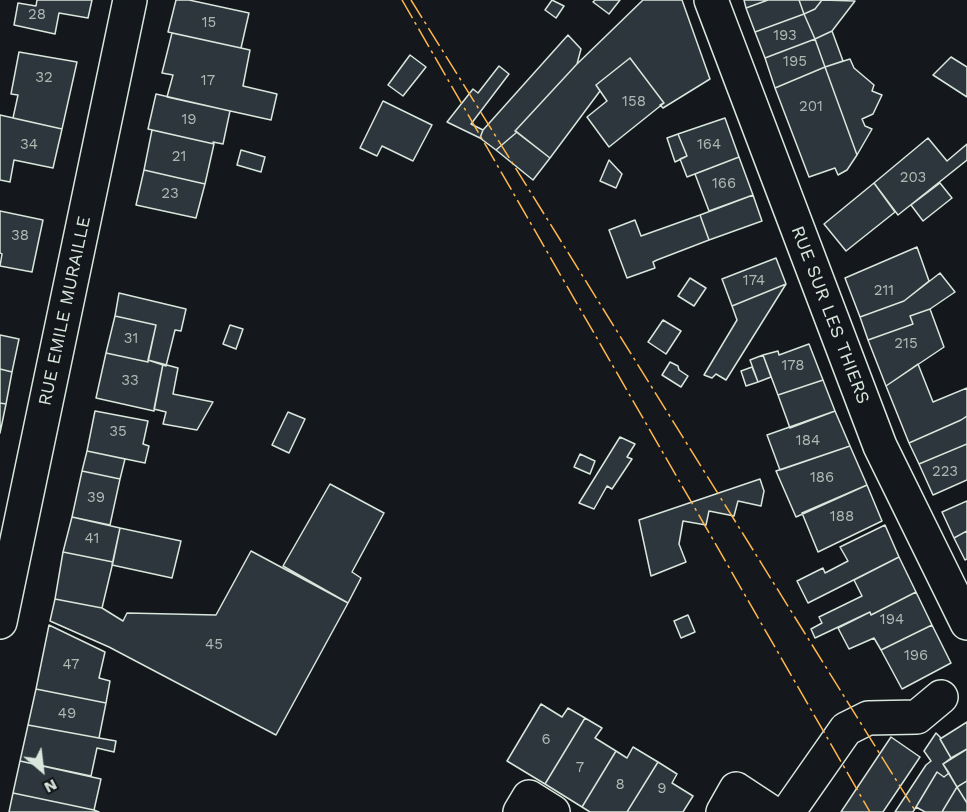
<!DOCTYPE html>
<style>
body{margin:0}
#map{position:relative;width:967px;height:812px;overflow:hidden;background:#14181c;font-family:"Work Sans",sans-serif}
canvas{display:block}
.north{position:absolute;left:12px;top:740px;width:60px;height:60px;-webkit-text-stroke:4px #14181c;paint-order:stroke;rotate:152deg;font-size:16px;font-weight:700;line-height:24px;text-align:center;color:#d8e6dc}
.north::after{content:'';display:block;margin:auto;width:21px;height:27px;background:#d8e6dc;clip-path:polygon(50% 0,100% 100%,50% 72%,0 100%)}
</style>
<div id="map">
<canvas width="967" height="812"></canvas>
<div class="north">N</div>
</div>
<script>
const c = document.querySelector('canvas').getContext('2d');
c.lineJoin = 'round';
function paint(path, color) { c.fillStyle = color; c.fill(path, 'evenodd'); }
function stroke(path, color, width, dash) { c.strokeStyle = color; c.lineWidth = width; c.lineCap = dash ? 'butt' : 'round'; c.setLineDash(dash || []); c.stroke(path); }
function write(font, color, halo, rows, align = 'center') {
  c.font = font + ' "Work Sans",sans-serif'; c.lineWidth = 4.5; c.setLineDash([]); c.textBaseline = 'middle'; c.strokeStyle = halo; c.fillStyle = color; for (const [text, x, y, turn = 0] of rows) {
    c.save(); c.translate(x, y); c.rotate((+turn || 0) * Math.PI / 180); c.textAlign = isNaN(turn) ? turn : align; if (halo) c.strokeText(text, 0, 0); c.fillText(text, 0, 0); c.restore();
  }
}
const building = new Path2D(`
 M37 0H92L88 18 59 13 55 34 14 25 18 3 36 6Z
 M176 0H189L249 13 241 48 168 32Z
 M552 0 564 6 556 18 545 10Z
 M595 0H620L609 14 593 2Z
 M643 0H682L710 79 663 108 660 105 664 103 630 58 596 85 600 91 550 158 515 131 577 64Z
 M744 0H768L746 8Z
 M768 0H799L804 14 755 32 746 8Z
 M799 0H822L815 9 804 14Z
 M822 0 855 1 832 31 815 39 804 14 815 9Z
 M804 14 815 39 765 58 755 32Z
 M832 31 843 61 825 67 815 39Z
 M172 33 250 50 243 86 277 94 271 120 167 97 173 75 162 73Z
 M568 35 581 49 577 64 515 131 517 132 496 150 480 138 483 130Z
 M815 39 825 67 775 88 765 58Z
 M19 52 77 62 62 129 13 118 18 95 11 94Z
 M410 55 426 67 403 96 388 85Z
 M951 57 967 67V97L933 75Z
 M630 58 664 103 609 147 587 117 607 101 596 85Z
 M850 59 854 68 874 85 872 91 882 95 873 114 862 119 865 126 872 129 857 155 825 67Z
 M499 66 509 74 471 124 483 130 480 138 447 122 473 89 478 93Z
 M825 67 857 155 847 170 838 175 835 168 809 177 775 88Z
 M156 94 230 111 223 144 213 142 214 144 148 129Z
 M383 101 432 125 413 161 382 146 377 156 360 148Z
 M0 115 62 129 53 168 14 160 10 182 0 180Z
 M725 118 739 157 687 177 680 159 687 156 678 134Z
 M152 130 214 144 205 184 144 170Z
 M517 132 550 158 533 180 496 150Z
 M678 134 687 156 675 162 667 138Z
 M928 138 947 161 967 144V160L898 215 874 183Z
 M241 150 265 157 261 172 237 165Z
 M739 157 753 195 709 211 695 174Z
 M609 160 622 174 616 188 600 181Z
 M144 170 205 184 196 218 136 205Z
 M874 183 895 212 846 251 824 224Z
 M940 183 952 198 923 221 911 205Z
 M753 195 762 221 709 240 700 215Z
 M0 211 43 220 32 272 0 266 2 254 0 253Z
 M700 215 709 240 657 260 653 262 655 268 627 278 609 230 635 220 641 236Z
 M917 247 929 281 904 301 860 317 845 278Z
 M776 258 786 284 732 306 722 279Z
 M940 273 955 292 930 309 910 316 913 324 868 340 860 317 904 301Z
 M690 278 706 288 694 306 678 296Z
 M786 284 726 380 716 374 712 378 704 375 737 320 732 306Z
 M119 293 186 309 181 331 175 330 166 366 148 360 156 325 115 316Z
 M930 309 944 347 886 386 868 340 913 324 910 316Z
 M115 316 156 325 148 362 106 353Z
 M663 320 681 331 666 354 648 342Z
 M230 325 243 329 236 349 223 344Z
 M0 335 19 339 12 372 0 369Z
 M809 344 823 380 778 395 763 355 778 351 779 355Z
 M106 353 148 362V360L163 364 154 411 96 398Z
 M763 355 771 377 758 382 750 360Z
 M670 362 678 366 679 370 688 376 681 387 662 375Z
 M163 364 178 368 173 394 213 402 197 430 163 424 166 412 154 409Z
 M918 364 933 402 967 388V416L961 420 909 443 886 386Z
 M752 367 758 382 746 386 741 371Z
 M0 369 12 372 6 404 0 403Z
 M823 380 835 411 790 428 778 395Z
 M0 403 6 404 0 433Z
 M95 411 148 421 143 444 149 446 145 463 87 451Z
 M835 411 850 446 780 470 767 435Z
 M288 412 305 419 289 453 272 445Z
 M967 416V444L919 464 909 443 961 420Z
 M620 437 635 444 627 457 632 459 612 489 607 486 594 509 579 503Z
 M967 444V480L933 495 919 464Z
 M850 446 867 485 796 517 776 471Z
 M87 451 125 459 120 479 82 471Z
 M580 454 595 461 590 474 574 467Z
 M82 471 120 479 110 525 72 517Z
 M760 479 764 491 761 506 738 501 734 516 709 511 706 525 683 521 679 544 686 562 651 576 639 520Z
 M330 484 384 513 352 572 361 578 348 603 283 566Z
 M867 485 882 521 818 552 802 513Z
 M967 501V531L954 538 942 512Z
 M72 517 120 528 113 562 63 552Z
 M885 525 899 557 808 603 797 581 823 568 825 573 848 561 840 547Z
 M120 528 181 541 172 578 112 565Z
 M967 531V559L965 560 954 538Z
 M251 551 348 603 276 735 109 647 50 621 55 599 102 608 123 621 127 613 216 615Z
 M63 552 113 562 102 608 55 599Z
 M899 557 916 592 871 615 870 612 815 638 811 629 822 623 819 617 862 596 854 580Z
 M916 592 932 625 881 650 874 638 849 649 838 628 870 612 871 615Z
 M688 615 695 632 681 638 674 621Z
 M49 625 105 652 99 678 110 681 106 703 36 689Z
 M932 625 951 663 902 689 881 650Z
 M36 689 106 703 99 738 28 725Z
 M541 704 562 717 568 708 585 718 545 784 507 761Z
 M585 718 602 728 595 738 616 751 582 807 545 784Z
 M967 722V749L951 758 940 739Z
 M28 725 99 738 116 741 114 752 97 748 91 776 20 761Z
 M936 733 941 738 940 739 951 758 943 764 949 773 944 777 937 772 913 812H895L926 765 931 761 924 751Z
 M891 737 920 757 883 812H841Z
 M633 747 658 762 627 812H590L582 807 616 751 627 758Z
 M967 749V781L957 787 943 764Z
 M20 761 101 779 94 810 13 793Z
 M658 762 677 774 672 783 693 796 683 812H627Z
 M937 772 944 777 949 773 957 787 942 812H925L916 807Z
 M967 781V803L957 787Z
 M957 787 967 803V812H942Z
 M13 793 94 810 99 812H9Z`);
paint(building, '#2c363c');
stroke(building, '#d8e6dc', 1.5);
const minor = new Path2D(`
 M711 0 880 446 967 623
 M0 622 130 0
 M520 812 529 797 553 812
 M723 812 736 789 771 812
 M788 812 846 729 868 718 917 717 941 697`);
stroke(minor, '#d8e6dc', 36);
stroke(minor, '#14181c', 33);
stroke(new Path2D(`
 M402 0 870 812
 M411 0 916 812`), '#ffb74d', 1.5, [21, 4.5, 3, 4.5]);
write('15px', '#adbab4', null, [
 ["28",37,15],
 ["15",209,23],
 ["193",785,36],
 ["195",795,62],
 ["32",44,78],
 ["17",208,81],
 ["158",634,102],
 ["201",811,107],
 ["19",189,120],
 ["34",29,145],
 ["164",709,145],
 ["21",179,157],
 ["203",913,178],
 ["166",724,184],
 ["23",170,194],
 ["38",20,236],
 ["174",754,281],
 ["211",884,291],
 ["31",131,339],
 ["215",906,344],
 ["178",793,366],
 ["33",130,381],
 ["35",118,432],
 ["184",808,441],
 ["223",945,472],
 ["186",822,478],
 ["39",96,498],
 ["188",842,517],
 ["41",92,539],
 ["194",892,620],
 ["45",214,645],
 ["196",916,656],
 ["47",71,665],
 ["49",67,714],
 ["6",546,740],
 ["7",580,768],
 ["8",620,785],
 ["9",662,789]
]);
write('18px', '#d8e6dc', '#14181c', [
 ["RUE EMILE MURAILLE",65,311,-78],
 ["RUE SUR LES THIERS",830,315,69]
]);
</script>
